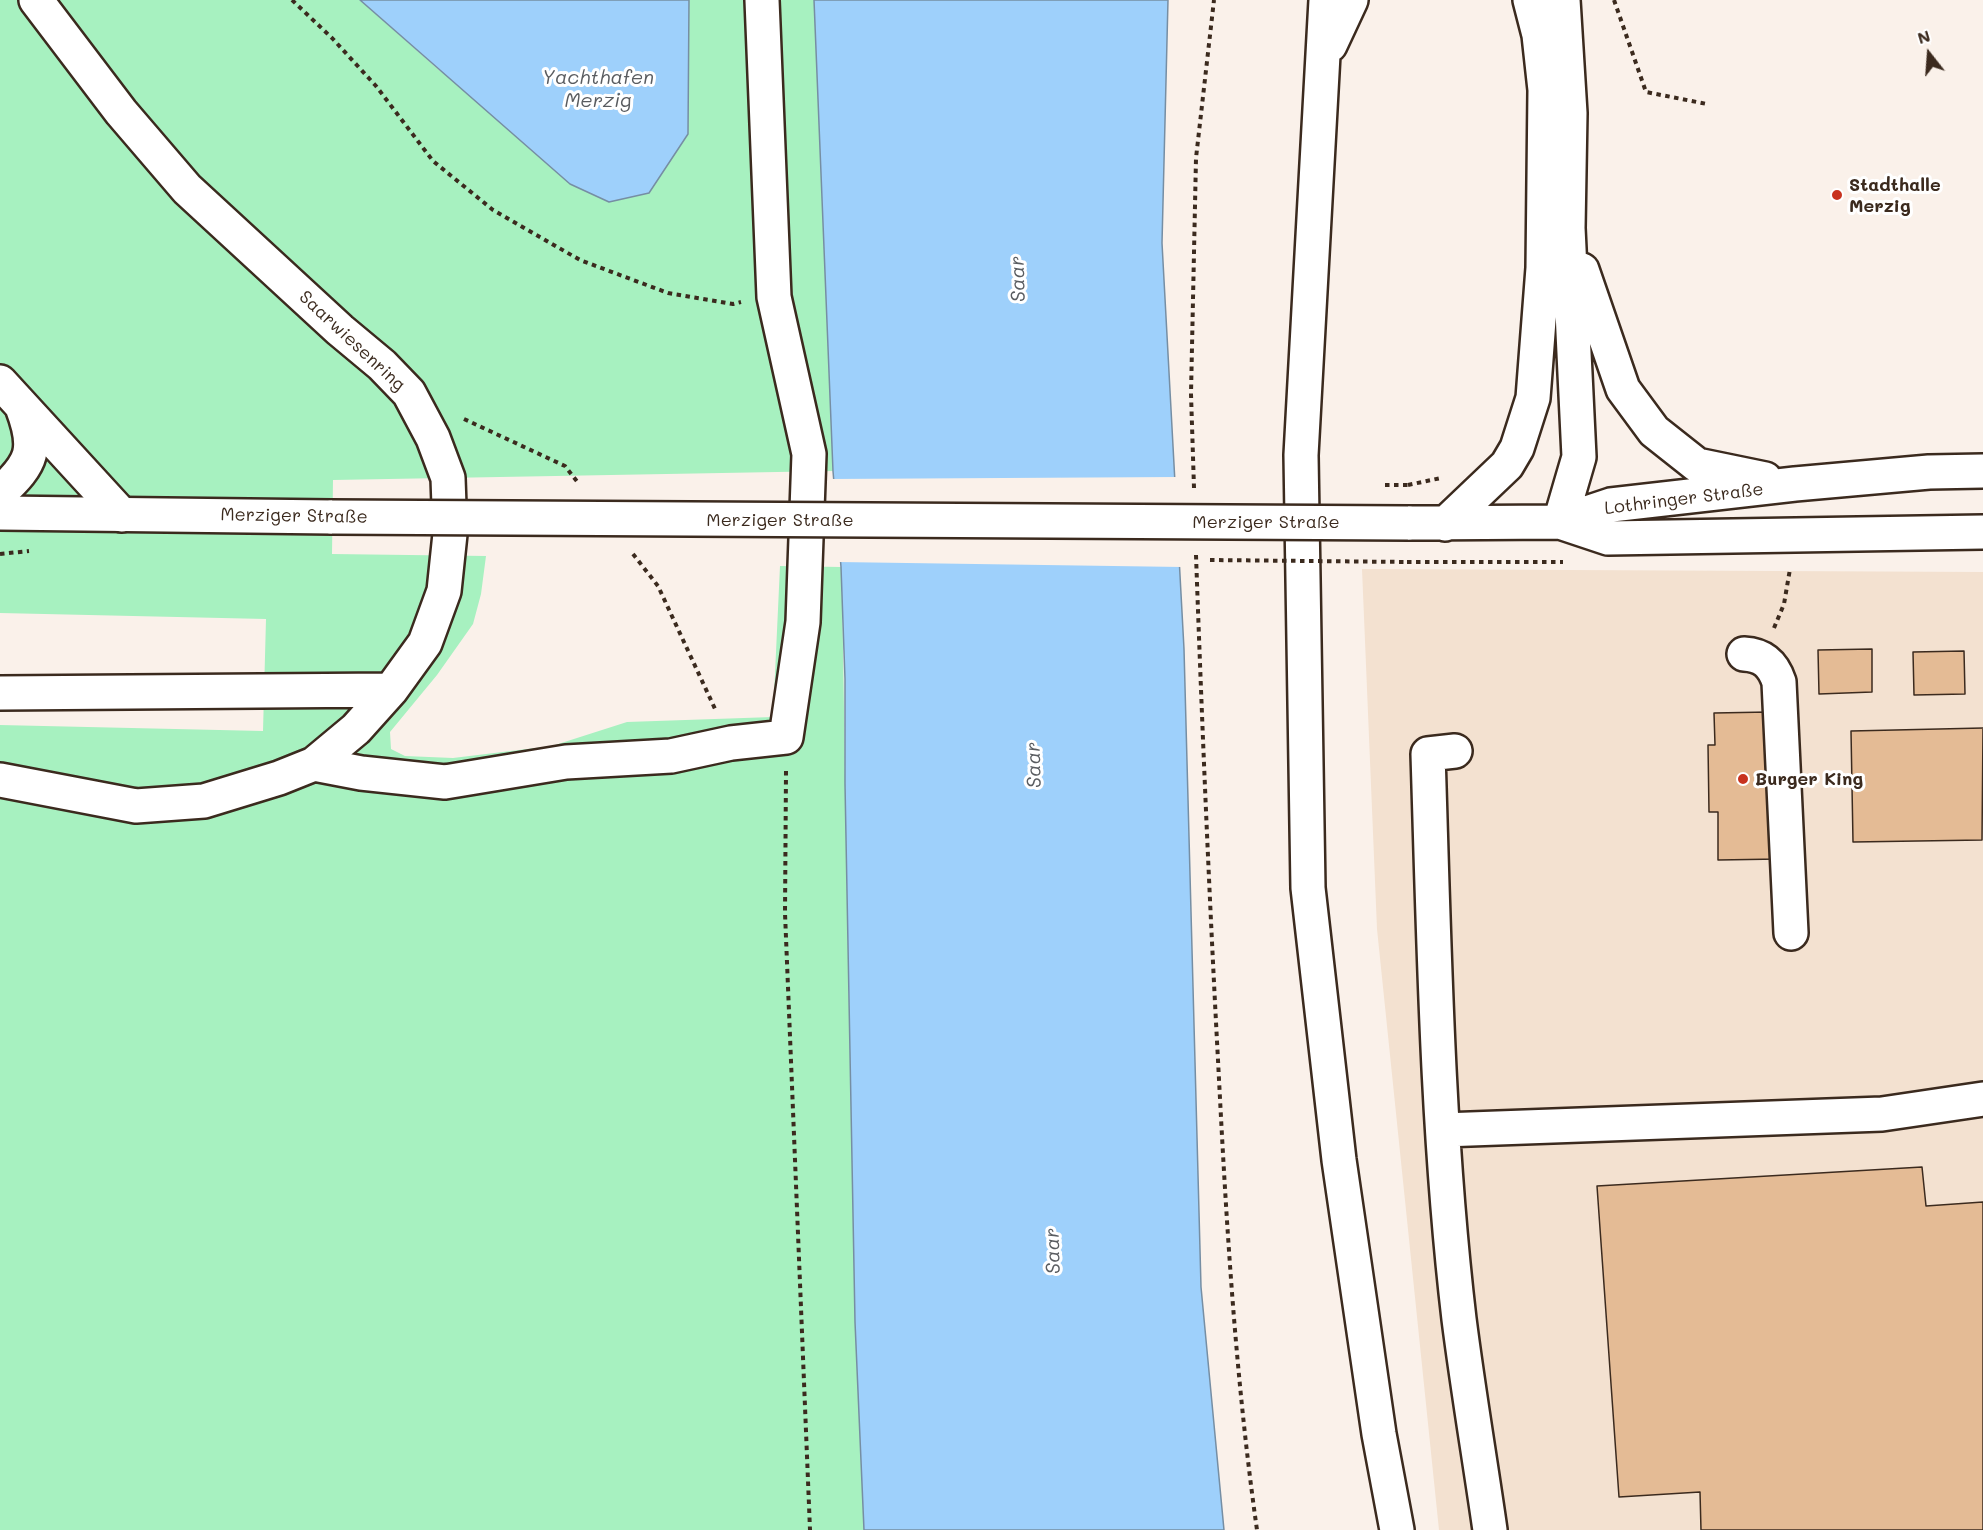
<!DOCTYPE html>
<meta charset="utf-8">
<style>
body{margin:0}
#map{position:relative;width:1983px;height:1530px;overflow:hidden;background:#faf1ea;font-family:Mali,sans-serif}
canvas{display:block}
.north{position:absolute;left:1899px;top:24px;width:60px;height:60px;-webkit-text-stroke:4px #fff;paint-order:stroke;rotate:343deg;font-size:16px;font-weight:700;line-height:24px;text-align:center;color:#3b2a1e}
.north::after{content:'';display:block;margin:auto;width:21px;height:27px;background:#3b2a1e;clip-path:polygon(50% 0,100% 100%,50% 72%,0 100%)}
</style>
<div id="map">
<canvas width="1983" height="1530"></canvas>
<div class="north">N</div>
</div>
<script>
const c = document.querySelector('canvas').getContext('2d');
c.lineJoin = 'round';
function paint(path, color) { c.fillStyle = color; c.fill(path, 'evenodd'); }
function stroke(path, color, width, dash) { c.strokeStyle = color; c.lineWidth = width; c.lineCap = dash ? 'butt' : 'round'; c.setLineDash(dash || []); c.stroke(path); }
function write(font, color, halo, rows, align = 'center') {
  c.font = font + ' Mali,sans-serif'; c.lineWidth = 6; c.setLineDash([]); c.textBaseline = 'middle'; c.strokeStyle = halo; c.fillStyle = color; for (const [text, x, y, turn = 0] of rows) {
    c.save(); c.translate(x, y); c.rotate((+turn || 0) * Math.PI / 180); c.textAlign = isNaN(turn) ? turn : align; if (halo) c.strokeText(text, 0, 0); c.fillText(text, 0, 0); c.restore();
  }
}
paint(new Path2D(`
 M1362 569 1983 572V1530H1439L1377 929Z`), '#f3e1d0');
paint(new Path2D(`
 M0 0H360L440 71 688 134 689 0H814L833 471 333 480 332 554 486 556 481 594 473 624 437 675 390 732 391 749 405 756 453 758 552 746 627 722 773 717 780 566 841 567C844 656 844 744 846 833 850 1066 854 1298 864 1530H0V725L263 731 266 619 0 613Z`), '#a7f1c0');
const water = new Path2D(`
 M360 0H689L688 134 649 193 609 202 570 184Z
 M814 0H1168L1162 243 1184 649 1201 1287 1224 1530H864L855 1322 845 784V679L841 567 833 471Z`);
paint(water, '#9ed0fb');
stroke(water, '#768ea3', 1.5);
paint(new Path2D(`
 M1177 477 1182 567 838 562 830 479Z`), '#faf1ea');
const building = new Path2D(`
 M1872 649V692L1819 694 1818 650Z
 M1964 651 1965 694 1914 695 1913 652Z
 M1769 712 1779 859 1718 860V812H1709L1708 745H1715L1714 713Z
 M1983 728 1982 840 1853 842 1851 731Z
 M1922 1167 1926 1206 1983 1202V1530H1701L1700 1492 1619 1497 1597 1186Z`);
paint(building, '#e4bb95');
stroke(building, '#3b2a1e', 1.5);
const minor = new Path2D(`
 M0 382 122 515
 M0 493C33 463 38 449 22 407
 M1744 654C1763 655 1773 664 1779 682L1791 933
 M0 693 391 690
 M1455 751 1428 754C1434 942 1437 1132 1459 1319 1468 1390 1480 1460 1490 1530
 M314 764 361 773 445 782 566 762 671 756 731 743 786 737 803 622 809 454 774 297 762 0
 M0 780 136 806 204 801 279 778 314 764 356 729 391 690 425 643 444 591 450 534 448 478 433 438 409 393 382 365 340 330 187 189 121 112 36 0
 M1443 1130 1882 1114 1983 1099`);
const major = new Path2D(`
 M1326 0 1301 455 1308 888 1339 1160 1379 1434 1397 1530
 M1330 45 1351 0
 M1582 270 1623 389 1654 431 1697 465 1765 479
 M0 513 332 517
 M1560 522 1579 457 1568 228 1570 113 1563 0
 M1560 522 1608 538 1983 532
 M1408 523 1560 522 1611 505 1795 484 1929 472 1983 471
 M1445 524 1507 465 1517 448 1533 398 1543 268 1545 90 1539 35 1530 0`);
stroke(minor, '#3b2a1e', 38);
stroke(major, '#3b2a1e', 38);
stroke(new Path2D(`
 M292 0 332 38 376 86 433 161 493 210 580 260 668 293 733 304 741 302
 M1614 0 1646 92 1707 104
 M464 419 565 466 579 484
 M1408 485 1441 478
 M1194 488 1191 394 1196 158 1214 0
 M0 554 29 551
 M633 554 658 586 716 711
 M1196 555C1202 724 1209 892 1218 1060 1226 1217 1235 1375 1257 1530
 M1407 562H1563
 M1774 628 1784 604 1790 569
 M786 771 785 913 810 1530`), '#3b2a1e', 4, [4.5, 4.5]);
stroke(minor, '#fff', 33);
stroke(major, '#fff', 33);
const majorBridge = new Path2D(`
 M332 517 1408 523`);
stroke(majorBridge, '#3b2a1e', 38, []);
stroke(new Path2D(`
 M1385 485H1408
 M1210 560 1407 562`), '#3b2a1e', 4, [4.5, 4.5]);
stroke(majorBridge, '#fff', 33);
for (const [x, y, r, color] of [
 [1837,195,6,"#c8321e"],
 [1743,779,6,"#c8321e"]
]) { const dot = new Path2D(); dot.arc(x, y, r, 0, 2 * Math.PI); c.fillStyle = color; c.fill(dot); stroke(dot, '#fff', 2); }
write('bold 18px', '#3b2a1e', '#fff', [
 ["Stadthalle",1849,185],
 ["Merzig",1849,206],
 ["Burger King",1755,779]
], 'left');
write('18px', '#3b2a1e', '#fff', [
 ["Saarwiesenring",352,341,43],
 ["Lothringer Straße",1684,499,-7],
 ["Merziger Straße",294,516,1],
 ["Merziger Straße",780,520],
 ["Merziger Straße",1266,522]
]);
write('italic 20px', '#595c60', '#fff', [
 ["Yachthafen",598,78],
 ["Merzig",598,101],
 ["Saar",1018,279,-92],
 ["Saar",1034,765,-92],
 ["Saar",1053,1251,-92]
]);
</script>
